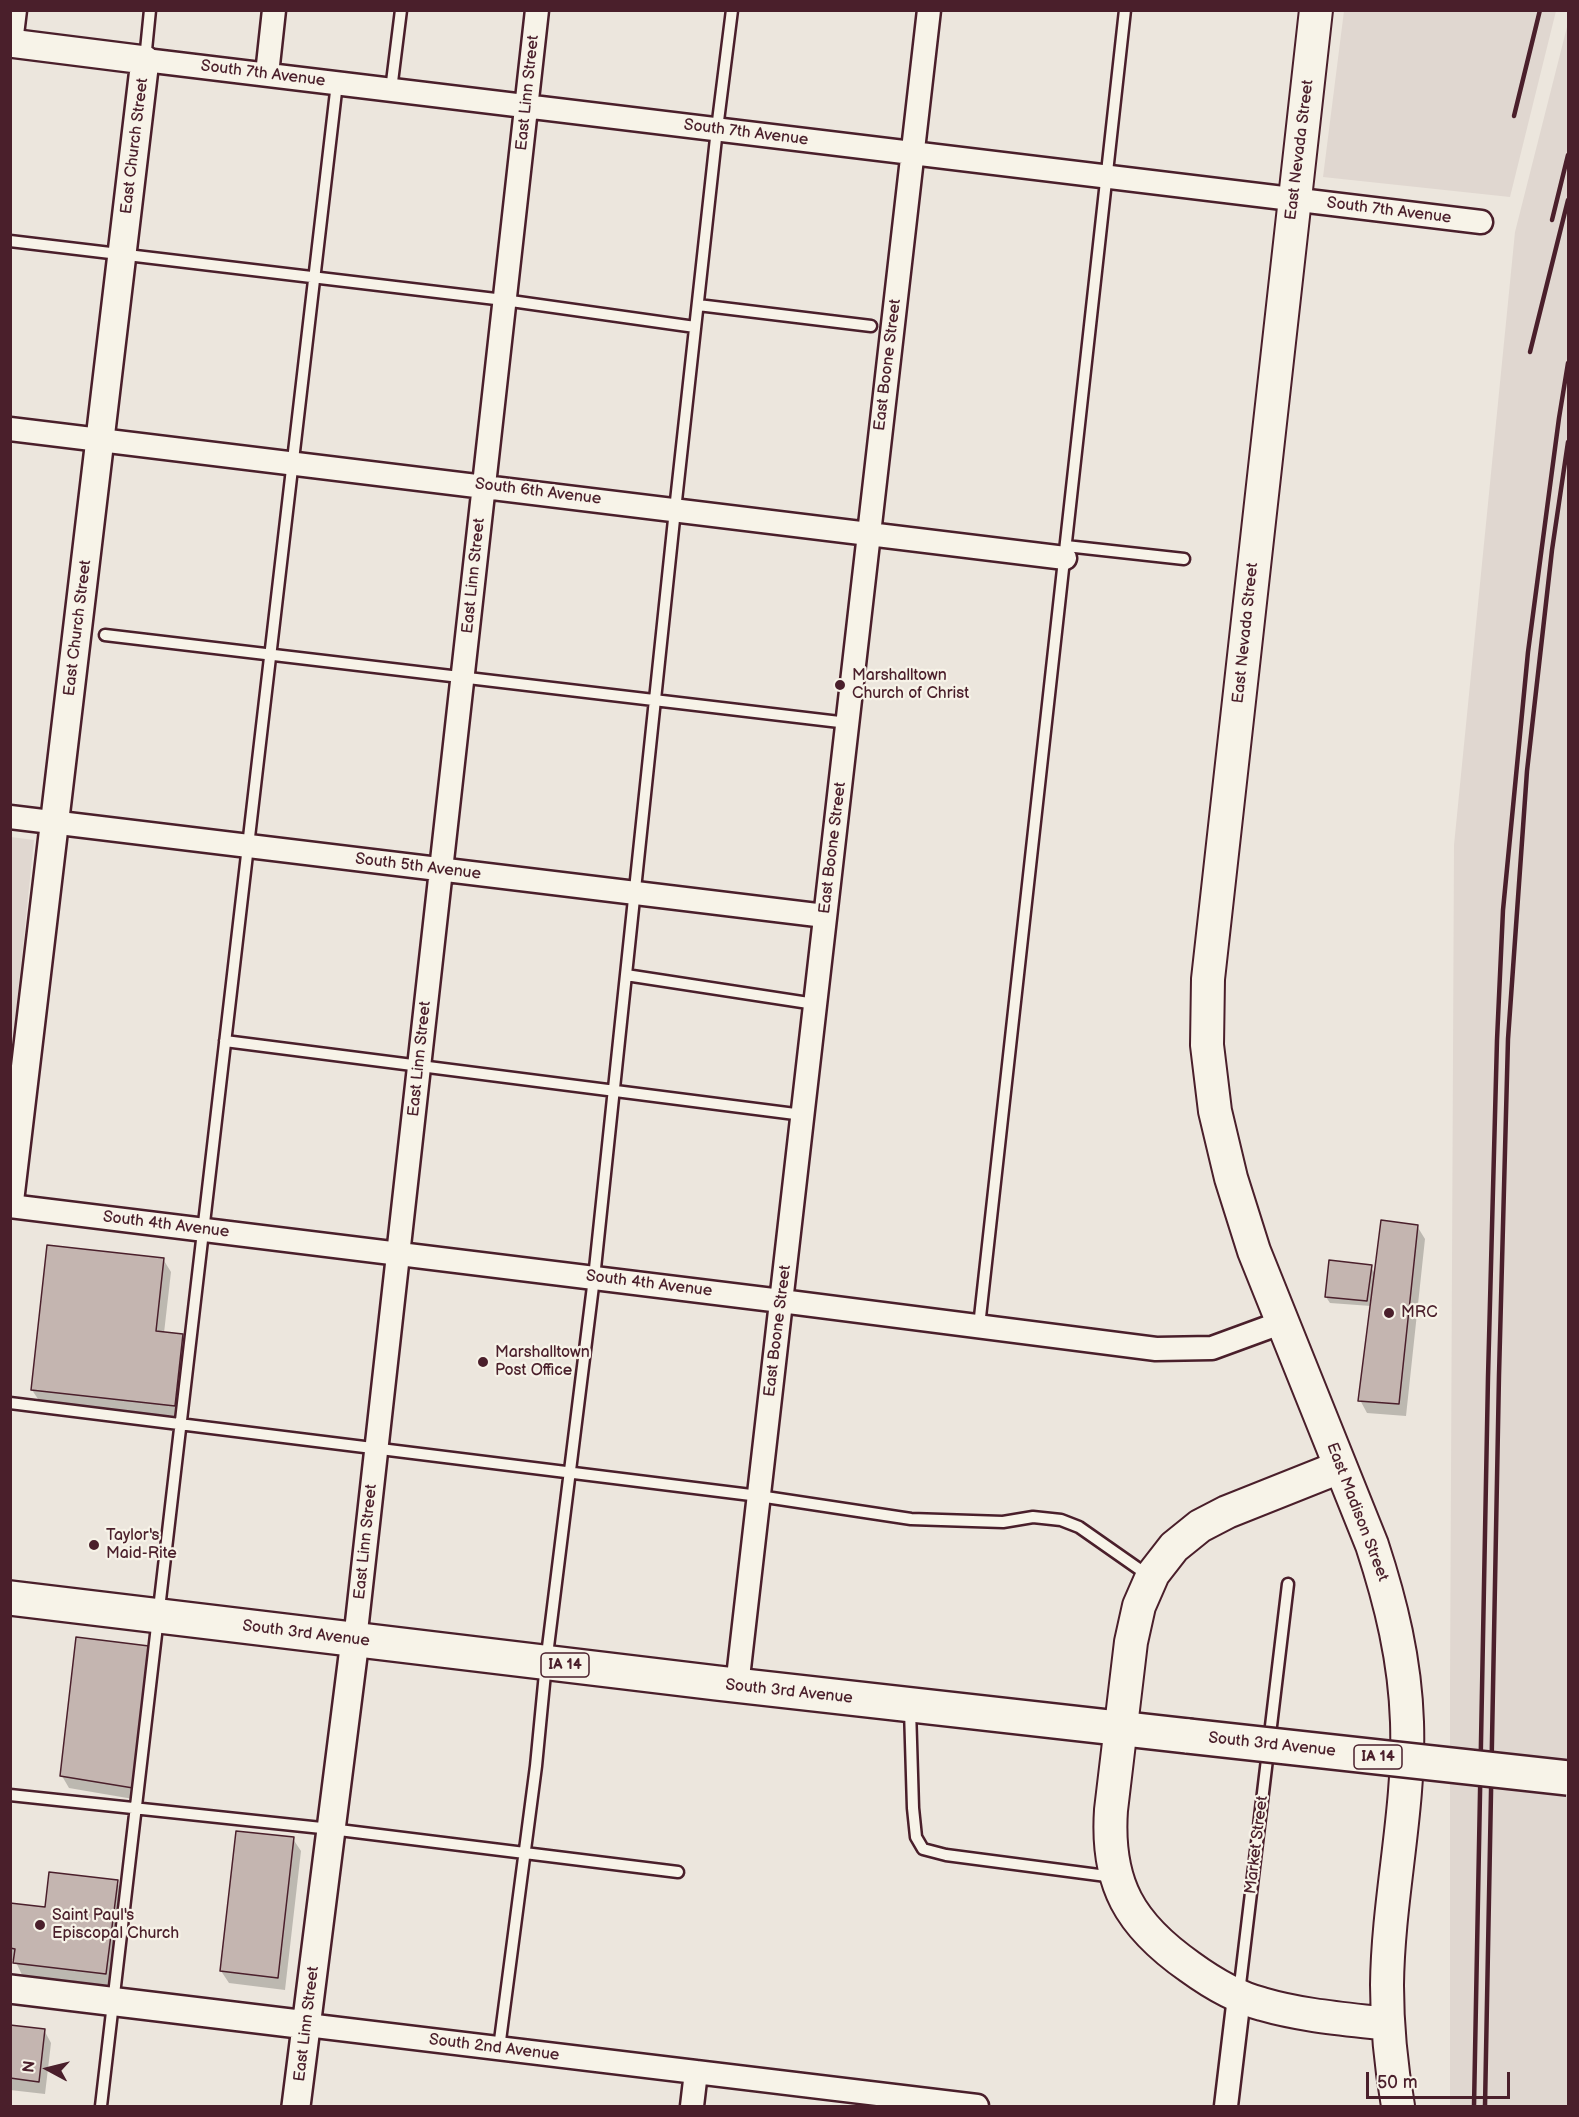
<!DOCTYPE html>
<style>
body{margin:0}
#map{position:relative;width:1579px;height:2117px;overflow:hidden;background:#ece6dd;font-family:"Balsamiq Sans",sans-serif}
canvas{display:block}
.frame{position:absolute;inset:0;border:12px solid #4a1f2b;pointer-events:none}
.north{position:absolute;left:18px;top:2039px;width:60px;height:60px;-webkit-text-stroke:4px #f7f3e8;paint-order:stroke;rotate:277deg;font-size:16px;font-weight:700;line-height:24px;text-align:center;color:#4a1f2b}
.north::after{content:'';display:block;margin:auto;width:21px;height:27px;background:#4a1f2b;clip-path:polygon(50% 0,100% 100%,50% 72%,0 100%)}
.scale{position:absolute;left:1366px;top:2072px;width:144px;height:27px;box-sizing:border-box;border:3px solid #4a1f2b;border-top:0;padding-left:8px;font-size:18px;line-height:21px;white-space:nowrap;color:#4a1f2b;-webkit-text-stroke:4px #f7f3e8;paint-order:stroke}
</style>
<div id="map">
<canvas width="1579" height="2117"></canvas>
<div class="frame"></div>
<div class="north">N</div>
<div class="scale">50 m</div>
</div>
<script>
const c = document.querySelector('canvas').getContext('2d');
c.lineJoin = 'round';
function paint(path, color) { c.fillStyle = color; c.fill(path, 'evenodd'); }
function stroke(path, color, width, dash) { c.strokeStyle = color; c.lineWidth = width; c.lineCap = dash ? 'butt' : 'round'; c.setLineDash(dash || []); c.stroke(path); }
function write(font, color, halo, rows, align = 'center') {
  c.font = font + ' "Balsamiq Sans",sans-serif'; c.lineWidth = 4.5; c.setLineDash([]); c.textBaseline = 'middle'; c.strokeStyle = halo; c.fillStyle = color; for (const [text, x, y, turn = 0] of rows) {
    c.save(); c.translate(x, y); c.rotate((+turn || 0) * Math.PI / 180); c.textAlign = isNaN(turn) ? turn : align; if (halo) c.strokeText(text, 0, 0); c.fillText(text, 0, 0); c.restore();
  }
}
paint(new Path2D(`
 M1344 11H1556L1510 197 1323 177Z
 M1568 23V2106H1450V1685L1454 845 1515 232Z
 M11 837 34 840 11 1061 10 837Z`), '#e0d7d0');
paint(new Path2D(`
 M1417 1226 1425 1239 1406 1416 1367 1413 1360 1400 1371 1306 1330 1303 1326 1297 1371 1267 1375 1274Z
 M163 1259 171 1272 164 1333 182 1335 189 1348 182 1418 40 1402 32 1390Z
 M148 1647 156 1660 139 1800 69 1788 62 1776Z
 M293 1839 301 1851 285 1990 229 1983 221 1971Z
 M117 1882 124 1895 113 1986 22 1975 15 1960H10V1904L46 1908Z
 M10 2026 44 2030 51 2043 45 2094 10 2090Z`), '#0003');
const building = new Path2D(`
 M1381 1220 1418 1225 1399 1404 1358 1401Z
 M47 1245 164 1258 156 1331 183 1334 175 1406 31 1390Z
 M1329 1260 1372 1265 1367 1301 1325 1297Z
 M76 1637 149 1646 133 1788 60 1776Z
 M236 1831 294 1837 278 1978 220 1971Z
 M49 1872 118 1880 106 1974 13 1963 15 1949 10 1948V1903L45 1907Z
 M10 2025 45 2029 39 2082 10 2078Z`);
paint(building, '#c4b5b0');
stroke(building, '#4a1f2b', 1.5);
const service = new Path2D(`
 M145 60 150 10
 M391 90 401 10
 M10 241 504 300 695 327
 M698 305 871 326
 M1066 546 1184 559
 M105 635 848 723
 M626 975 815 1004
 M225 1041 803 1115
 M979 1326 1125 10
 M10 1403 759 1496 911 1519 1003 1522 1033 1517 1061 1520 1079 1527 1149 1576
 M910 1709 913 1808 916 1837 923 1849 946 1855 1114 1877
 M10 1795 331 1829 678 1872
 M1239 1993 1288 1584
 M499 2048 536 1766 546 1663 594 1278 675 510 717 129 732 10
 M101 2106 337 83`);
const minor = new Path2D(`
 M11 43 15 10
 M145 60 1481 222
 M267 74 274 10
 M10 429 1065 558
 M10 817 825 916
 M10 1206 781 1301 1156 1349 1212 1348 1283 1322
 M355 1640 537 10
 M737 1686 929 10
 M307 2025 977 2106
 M692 2106 696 2072
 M1226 2106 1239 1997`);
const tertiary = new Path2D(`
 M10 43 145 60 10 1197
 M10 1989 307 2025
 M296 2106 355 1640`);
const secondary = new Path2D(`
 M1316 10 1208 979 1207 1045 1215 1111 1231 1178 1254 1251 1372 1545C1391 1603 1405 1660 1407 1722 1410 1810 1388 1897 1387 1985 1387 2025 1391 2066 1398 2106
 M1340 1467 1227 1512 1200 1526 1174 1547 1153 1574 1139 1606 1131 1642 1111 1810C1106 1884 1130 1925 1190 1967 1212 1983 1235 1997 1262 2004 1303 2016 1346 2019 1388 2024`);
const primary = new Path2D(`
 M10 1598 717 1683 1188 1736`);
stroke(service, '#4a1f2b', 15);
stroke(minor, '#4a1f2b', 27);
stroke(tertiary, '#4a1f2b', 32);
stroke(secondary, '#4a1f2b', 36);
stroke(primary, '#4a1f2b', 38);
stroke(service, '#f7f3e8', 10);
stroke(minor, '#f7f3e8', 22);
stroke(tertiary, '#f7f3e8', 27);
stroke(secondary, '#f7f3e8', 32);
stroke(primary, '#f7f3e8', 33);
stroke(new Path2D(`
 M1514 116 1540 10
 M1552 220 1568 155
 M1530 352 1568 200
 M1474 2106 1488 1377 1497 1040 1503 910 1528 652 1559 418 1568 363
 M1485 2106 1499 1375 1508 1039 1527 771 1552 550 1568 442`), '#4a1f2b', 4.5);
const primaryBridge = new Path2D(`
 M1188 1736 1568 1778`);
stroke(primaryBridge, '#4a1f2b', 38, []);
stroke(primaryBridge, '#f7f3e8', 33);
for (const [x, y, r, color] of [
 [840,685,6,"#4a1f2b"],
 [1389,1313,6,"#4a1f2b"],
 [483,1362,6,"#4a1f2b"],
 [94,1545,6,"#4a1f2b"],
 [40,1925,6,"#4a1f2b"]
]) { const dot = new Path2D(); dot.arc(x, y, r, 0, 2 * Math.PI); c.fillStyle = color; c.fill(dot); stroke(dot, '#f7f3e8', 2); }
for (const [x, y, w] of [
 [565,1665,48],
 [1378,1757,48]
]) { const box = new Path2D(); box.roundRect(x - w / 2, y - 12, w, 24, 4.5); c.fillStyle = '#f7f3e8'; c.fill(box); stroke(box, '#4a1f2b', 1.5); }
write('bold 15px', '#4a1f2b', null, [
 ["IA 14",565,1665],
 ["IA 14",1378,1757]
]);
write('16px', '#4a1f2b', '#f7f3e8', [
 ["South 7th Avenue",263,74,7],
 ["East Linn Street",528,93,-84],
 ["South 7th Avenue",746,133,7],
 ["East Church Street",135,146,-83],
 ["East Nevada Street",1300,150,-83],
 ["South 7th Avenue",1389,211,7],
 ["East Boone Street",888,365,-83],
 ["South 6th Avenue",538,492,7],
 ["East Linn Street",474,576,-84],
 ["East Church Street",78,628,-83],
 ["East Nevada Street",1246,633,-84],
 ["East Boone Street",833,848,-83],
 ["South 5th Avenue",418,867,7],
 ["East Linn Street",420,1059,-84],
 ["South 4th Avenue",166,1225,7],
 ["South 4th Avenue",649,1284,7],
 ["East Boone Street",778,1331,-83],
 ["East Madison Street",1357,1512,69],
 ["East Linn Street",366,1542,-84],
 ["South 3rd Avenue",306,1634,7],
 ["South 3rd Avenue",789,1692,6],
 ["South 3rd Avenue",1272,1745,6],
 ["Market Street",1257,1845,-83],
 ["East Linn Street",307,2024,-83],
 ["South 2nd Avenue",494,2048,7]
]);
write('16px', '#4a1f2b', '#f7f3e8', [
 ["Marshalltown",852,676],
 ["Church of Christ",852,694],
 ["MRC",1401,1313],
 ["Marshalltown",495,1353],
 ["Post Office",495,1371],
 ["Taylor's",106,1536],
 ["Maid-Rite",106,1554],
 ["Saint Paul's",52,1916],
 ["Episcopal Church",52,1934]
], 'left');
</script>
